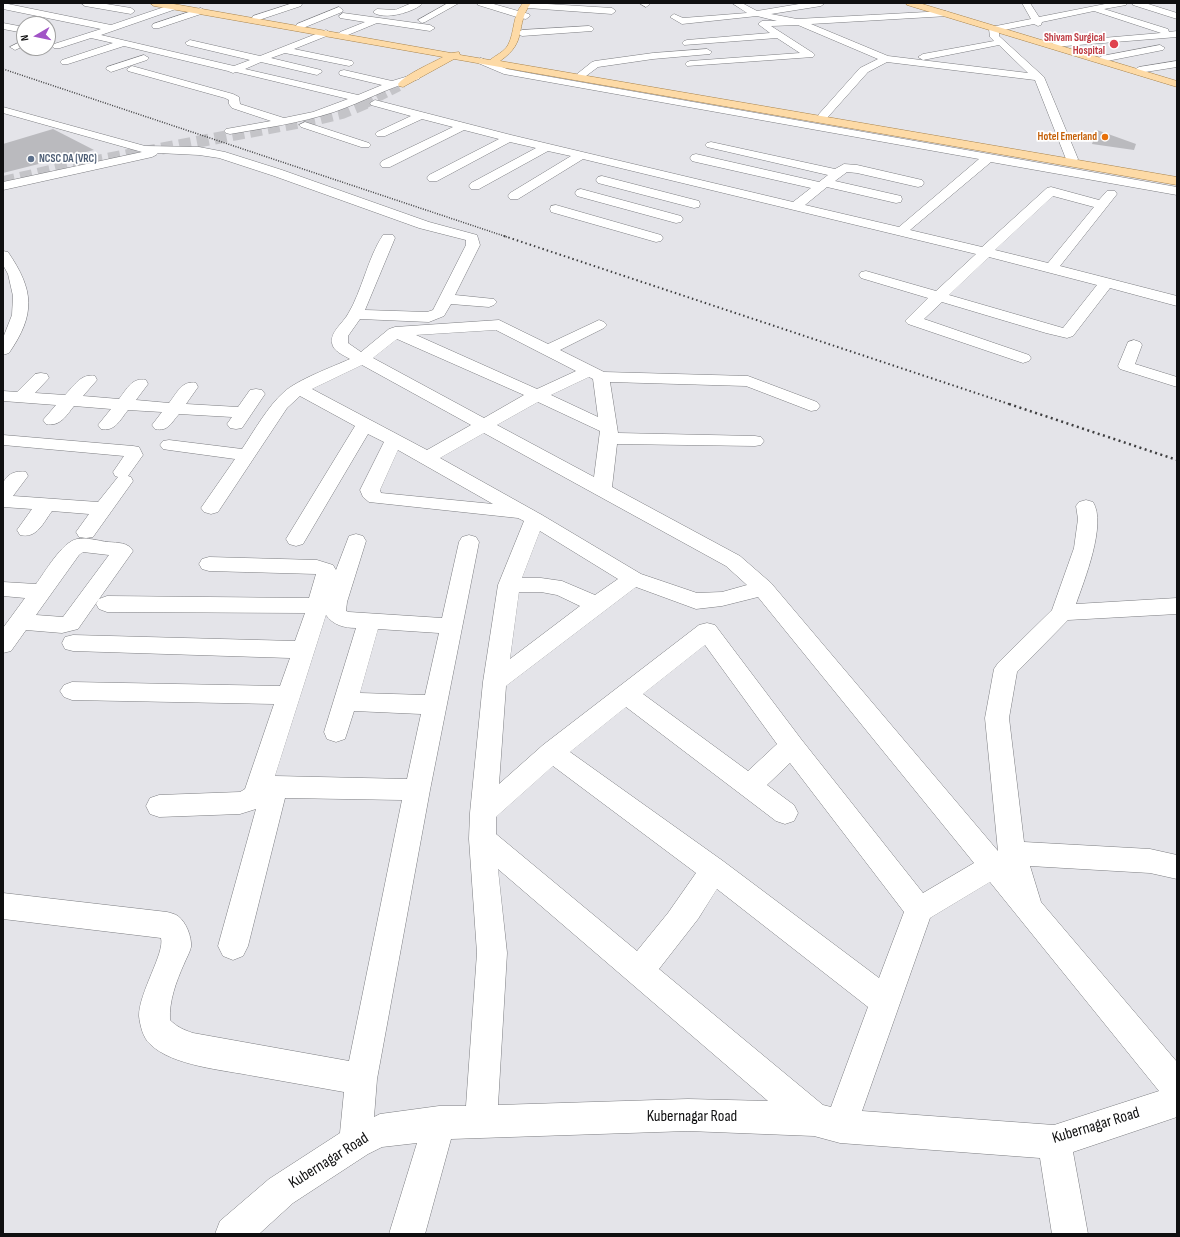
<!DOCTYPE html>
<style>
body{margin:0}
#map{position:relative;width:1180px;height:1237px;overflow:hidden;background:#e4e4e9;font-family:"Sofia Sans Condensed",sans-serif}
canvas{display:block}
.frame{position:absolute;inset:0;border:4px solid #0f0f10;pointer-events:none}
.north{position:absolute;left:16px;top:16px;width:40px;height:40px;box-sizing:border-box;background:#fff;border:1px solid #9f9f9f;border-radius:50%;rotate:261deg;font-size:11px;font-weight:700;line-height:16px;text-align:center;color:#0f0f10}
.north::after{content:'';display:block;margin:auto;width:14px;height:18px;background:#a154c6;clip-path:polygon(50% 0,100% 100%,50% 72%,0 100%)}
</style>
<div id="map">
<canvas width="1180" height="1237"></canvas>
<div class="frame"></div>
<div class="north">N</div>
</div>
<script>
const c = document.querySelector('canvas').getContext('2d');
c.lineJoin = 'round';
function paint(path, color) { c.fillStyle = color; c.fill(path, 'evenodd'); }
function stroke(path, color, width, dash) { c.strokeStyle = color; c.lineWidth = width; c.lineCap = dash ? 'butt' : 'round'; c.setLineDash(dash || []); c.stroke(path); }
function write(font, color, halo, rows, align = 'center') {
  c.font = font + ' "Sofia Sans Condensed",sans-serif'; c.lineWidth = 3.5; c.setLineDash([]); c.textBaseline = 'middle'; c.strokeStyle = halo; c.fillStyle = color; for (const [text, x, y, turn = 0] of rows) {
    c.save(); c.translate(x, y); c.rotate((+turn || 0) * Math.PI / 180); c.textAlign = isNaN(turn) ? turn : align; if (halo) c.strokeText(text, 0, 0); c.fillText(text, 0, 0); c.restore();
  }
}
paint(new Path2D(`
 M53 129 94 150 3 173V144Z
 M1097 130 1136 144 1134 150 1092 144Z`), '#bababe');
stroke(new Path2D(`
 M364 104 403 84`), '#c4c4c8', 10, [10, 4.5]);
stroke(new Path2D(`
 M3 182 81 164 317 119 342 113 366 103`), '#c4c4c8', 12, [12, 6]);
const minor = new Path2D(`
 M3 3 111 25 170 5H176L177 7 176 9 101 35 234 66 250 60 187 45 185 43 190 40 260 56 326 30 331 33 329 35 294 49 352 61 354 63 352 65 349 66 285 53 271 58 321 70 322 72 317 75 261 62 245 69 358 95 382 85 340 75 339 73 340 71 344 70 392 81 415 74 420 77 419 79C389 87 363 102 334 112 300 123 265 128 230 134L226 133 224 131 226 129 271 121 232 108 229 104V100L225 98 128 71 127 69 132 66 233 94 239 97 240 104 284 118 313 112 348 99 236 72 233 73 228 71 124 46 68 64H62L60 62 62 60 113 43 91 38 60 48H54L52 46 54 44 101 29 3 9Z
 M81 3H100L131 8 135 11 131 14 85 6Z
 M293 3 302 4 301 6 256 21 252 18 253 16Z
 M412 3H423C415 12 383 21 373 12L377 9 395 10Z
 M448 3H459L425 22 422 23 418 20Z
 M477 3H490L529 14 530 16 526 19 520 18 478 5Z
 M531 3 612 8 616 11 612 14 528 8 527 6 528 4Z
 M639 3H650V4L646 7Z
 M732 3H742L757 11 805 3H825L821 6 771 14 797 19 945 11 948 12 949 14 948 16 811 24 888 56 1028 73 999 45 923 60 918 57 923 54 994 41 990 37 989 29 991 27 1031 19 1022 3H1030L1039 17 1110 3H1127L1126 5 1104 9 1168 29 1169 32 1177 31V37L1053 47 1051 45 1053 43 1056 42 1161 33 1094 11 1042 22 1041 25 1038 26 1034 24 999 31V36L1044 77 1078 159 1076 162H1068L1066 159 1035 80 887 62 868 72 827 118H819L818 116 819 114 860 68 878 59 798 25 771 26 813 53 815 55 813 57 687 66 685 64 687 62 690 61 800 53 777 38 684 45 682 43 684 41 687 40 770 33 758 24 762 21H777L757 16 682 24 670 17 674 14 683 18 747 13Z
 M1132 3H1145L1177 13V19L1133 5Z
 M339 7 343 10 342 12 303 28 300 29 296 26 297 24Z
 M201 8 205 11 204 13 159 28H153L152 26 153 24Z
 M343 13 430 25 435 28 430 31 377 23 343 37 340 36 338 34 340 32 365 22 340 18 339 16Z
 M3 23 24 27V33L3 29Z
 M589 26 592 27 594 29 592 31 522 36 517 33 522 30Z
 M24 40V46L15 50 10 47Z
 M1160 45 1165 48 1163 50 1102 62 1097 59 1102 56Z
 M707 49 712 52 710 54 653 59 598 67 586 76H578L577 74 592 62 595 61 653 53Z
 M144 55 149 58 147 60 111 72 106 69 107 67Z
 M481 58 507 69 534 74 1177 187V195L991 162 910 230 982 247 1047 188 1051 187 1099 200 1107 191H1115L1117 194 1060 266 1177 296V306L1110 288 1073 336 1067 338 1046 333 942 302 924 319 1029 355 1031 358 1029 361 1023 363 908 324 905 321 928 298 861 278 859 275 861 272 866 271 936 291 976 254 583 159 518 199H510L508 196 510 193 571 156 548 151 479 189H471L469 186 471 183 536 148 510 142 437 181H429L427 178 429 175 499 139 464 130 390 167H382L380 164 382 161 453 127 422 119 385 136H377L375 134 377 132 411 116 371 105 370 103 375 100 511 135 793 202 811 188 696 162 692 161 690 158 692 155 696 154 819 182 828 175 707 147 705 145 707 143 711 142 835 169 844 164 857 165 922 180 924 183 922 186 918 187 857 173 847 172 835 181 901 196 902 199 901 202 896 203 827 187 805 205 899 227 979 159 504 74 478 63 476 61ZM1053 196 1094 207 1048 263 995 250ZM989 257 1097 285 1063 328 949 295Z
 M1177 61V67L1139 73 1134 70 1139 67Z
 M3 107 145 146 199 147 225 152 282 170 429 222 477 235 480 245 455 295 494 299 497 302 494 305 489 307 451 304 444 316 429 322 360 319 348 336V343L361 352 389 329 395 327 499 320 548 344 599 320 604 322 607 325 604 328 560 350 604 372 748 376 817 402 820 406 817 410 811 411 746 386 610 382 618 433 755 436 761 437 764 441 761 445 755 446 617 444 612 487 740 556 771 583 998 851 985 718 994 669 998 663 1052 610 1074 548 1078 519 1076 506 1079 502 1086 500 1093 502C1107 524 1084 581 1076 604L1177 598V614L1068 620 1017 672 1009 718 1024 842 1150 849 1177 855V879L1150 873 1030 866 1041 902 1177 1062V1117L1073 1152 1088 1234H1052L1040 1158 840 1143 814 1136 688 1131 451 1139 425 1234H389L417 1143 382 1147 368 1154 293 1203 259 1234H215L220 1221 269 1179 340 1133 344 1092C314 1087 284 1081 254 1076 224 1070 172 1066 150 1044 143 1038 140 1025 139 1016 139 992 165 953 161 938L3 919V893L167 912C171 913 175 914 178 916 186 922 192 937 191 947 190 952 186 959 184 964 176 982 169 1001 170 1020 177 1027 184 1030 193 1033L349 1061 402 800 285 798 248 946 243 956 233 960 223 956 218 946 256 809 240 814 159 817 150 814 146 806 150 798 159 795 240 792 245 789 274 704 72 700 64 697 60 691 64 685 72 682 280 686 290 658 73 651 65 649 62 643 65 637 73 635 295 641 305 613 107 612 99 609 96 604 99 599 78 629 62 633 26 630 11 651 3 653V628L25 598 3 596V582L36 584C45 572 62 542 77 539 87 537 99 541 108 542 118 543 128 542 133 551L99 599 107 596 309 598 316 574 209 571 202 569 199 564 202 559 209 557 317 560 333 565 336 570 349 536 356 534 363 536 366 541 347 602 346 611 349 612 442 618 459 542 462 537 469 535 476 537 479 542 430 790 377 1079 374 1117 380 1114 439 1106H466L477 953 469 839 470 813 483 682 498 585 524 521 518 518 369 502 363 497 360 490 384 442 368 434 303 544 296 546 289 544 286 539 355 426 300 396 287 408 218 512 211 514 204 512 201 508 235 459 169 450 163 449 160 445 163 441 169 440 242 449C254 431 268 406 284 392 297 380 332 367 350 359 343 355 333 351 332 343 330 332 343 323 348 314 362 291 368 257 383 235H393L395 238 365 310 427 312 433 310 466 245V240L419 228 274 176 219 158 199 155 158 153 156 155 152 157 3 190V182L142 152 3 113ZM496 330 576 371 537 389 416 335ZM397 339 524 395 484 418 373 358ZM362 365 471 425 427 450 312 389ZM589 377 593 379 598 417 551 395ZM538 402 600 431 594 477 497 425ZM484 433 726 566 747 585 722 592 697 593 641 574 542 515 440 458ZM398 450 493 504 381 493 380 490ZM540 531 618 579 595 595 562 581 541 578H522ZM83 552 109 555 63 617 36 615 79 555ZM636 587 696 609 722 606 758 597 974 863 923 893 801 739 715 625 707 623 699 625 543 745 499 784 506 686ZM519 592H541L557 595 580 606 510 659ZM326 615C333 625 344 628 356 628L324 732 327 739 336 742 345 739 354 711 421 714 407 779 275 776ZM378 629 439 633 425 695 360 693ZM705 645 777 744 748 771 643 694ZM626 707 776 821 785 824 794 821 798 813 794 805 767 785 790 763 904 912 879 978 723 861 570 752ZM553 766 696 873 668 913 637 951 496 834V817ZM498 869 768 1101 688 1099 498 1105 507 953ZM990 882 1159 1091 1054 1125 862 1111 930 918ZM717 889 868 1007 831 1107 823 1105 659 969 698 919Z
 M305 122 369 143 371 145 369 147H361L301 127 299 125Z
 M602 176 699 201 700 204 699 207 694 208 598 183 596 180 598 177Z
 M581 189 681 216 683 219 681 222 676 223 577 196 575 193 577 190Z
 M556 205 661 235 663 238 661 241 656 242 551 212 550 209 551 206Z
 M3 251 8 252C34 290 36 314 9 353L3 355V338L12 315 13 296 8 274 3 265Z
 M1134 340 1140 342 1142 345 1135 364 1177 377V387L1120 369 1118 366 1128 342Z
 M41 373 47 374 49 378 35 393 65 395C74 386 81 373 95 376L97 380 83 396 119 399C127 389 132 377 146 380L148 384 136 400 169 403C177 393 182 380 196 383L198 387 186 404 238 407 250 390 256 389 262 390 265 394 242 428 236 429 230 428 227 424 232 417 179 414C171 423 168 432 155 429L152 425 162 412 128 410C120 420 115 432 101 429L98 425 111 409 74 406C66 416 60 427 46 424L43 420 56 405 3 401V391L17 392 35 374Z
 M3 435 133 446 139 447 143 455 128 476 131 477 133 481 93 537 86 538 79 537 76 532 89 514 52 511C43 523 37 539 20 535L17 530 32 509 3 507C3 500 1 491 3 484 6 474 16 470 26 472L28 476 13 496 98 502 118 477 115 476 113 472 124 456 3 445Z`);
const major = new Path2D(`
 M150 3H168L451 53 459 52 460 55 490 60C496 55 504 52 508 45 515 32 512 16 523 3H531C514 26 529 41 500 61L1177 177V185L454 59 403 87 399 86 398 84C406 74 430 64 443 57L154 6Z
 M906 3H919L1177 81V87L907 5Z`);
stroke(minor, '#7c7d81', 1);
stroke(major, '#a8834b', 1);
paint(minor, '#fff');
paint(major, '#fddaa6');
stroke(new Path2D(`
 M3 69 507 237`), '#3f3f40', 1.5, [1, 1.5]);
stroke(new Path2D(`
 M504 236 1012 405`), '#3f3f40', 2, [1.5, 3]);
stroke(new Path2D(`
 M1009 404 1177 460`), '#3f3f40', 2.5, [2, 3.5]);
for (const [x, y, r, color] of [
 [1114,44,5,"#e0444e"],
 [1105,137,4,"#e8710a"],
 [31,159,4,"#5c6f8a"]
]) { const dot = new Path2D(); dot.arc(x, y, r, 0, 2 * Math.PI); c.fillStyle = color; c.fill(dot); stroke(dot, '#fff', 1.5); }
write('bold 11px', '#be3a42', '#fff', [
 ["Shivam Surgical",1105,38],
 ["Hospital",1105,51]
], 'right');
write('bold 11px', '#c56008', '#fff', [
 ["Hotel Emerland",1097,137]
], 'right');
write('bold 11px', '#4e5e75', '#fff', [
 ["NCSC DA (VRC)",39,159]
], 'left');
write('16px', '#0f0f10', '#fff', [
 ["Kubernagar Road",692,1117],
 ["Kubernagar Road",1096,1126,-17],
 ["Kubernagar Road",329,1161,-32]
]);
</script>
